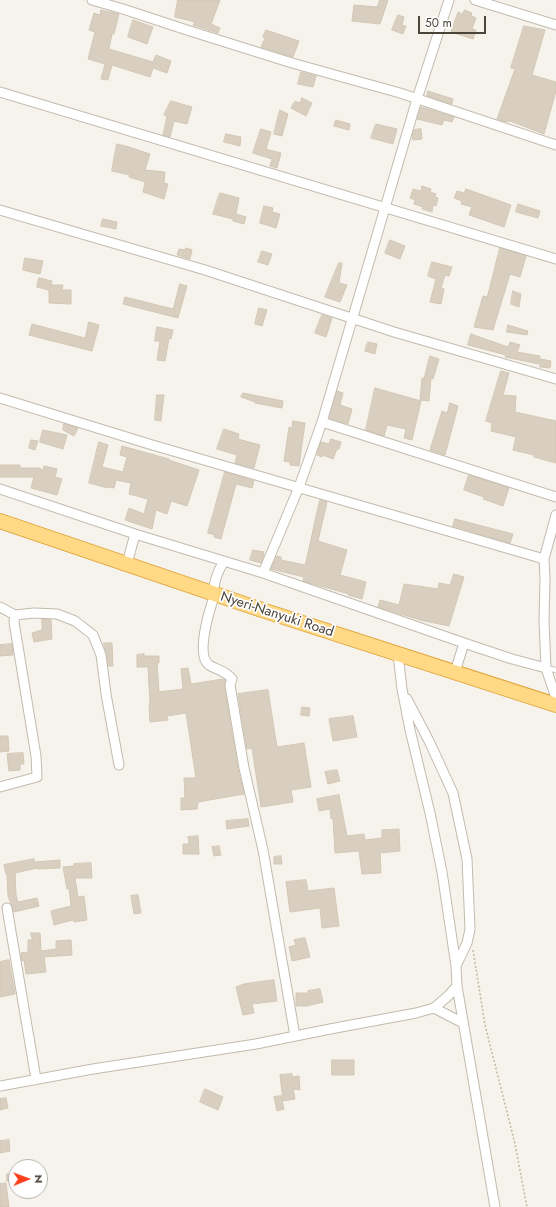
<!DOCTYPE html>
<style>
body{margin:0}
#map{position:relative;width:556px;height:1207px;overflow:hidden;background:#f6f3ec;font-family:Jost,sans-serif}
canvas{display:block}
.north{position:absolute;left:8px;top:1159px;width:40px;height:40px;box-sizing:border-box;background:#fff;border:1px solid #b7b4b0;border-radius:50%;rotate:89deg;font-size:11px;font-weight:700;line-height:16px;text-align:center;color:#4b4439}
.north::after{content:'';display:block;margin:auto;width:14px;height:18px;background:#fc3f1d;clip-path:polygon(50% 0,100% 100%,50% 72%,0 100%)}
.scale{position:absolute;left:418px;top:16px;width:68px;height:18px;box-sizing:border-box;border:2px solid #4b4439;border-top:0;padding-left:5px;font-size:12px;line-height:14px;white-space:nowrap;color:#4b4439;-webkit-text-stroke:3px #fff;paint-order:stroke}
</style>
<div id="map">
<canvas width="556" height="1207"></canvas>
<div class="north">N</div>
<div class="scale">50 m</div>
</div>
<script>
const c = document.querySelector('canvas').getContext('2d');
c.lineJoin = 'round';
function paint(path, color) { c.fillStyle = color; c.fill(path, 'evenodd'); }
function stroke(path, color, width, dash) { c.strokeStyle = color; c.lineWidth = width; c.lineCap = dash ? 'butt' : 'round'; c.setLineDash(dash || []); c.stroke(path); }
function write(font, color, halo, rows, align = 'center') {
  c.font = font + ' Jost,sans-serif'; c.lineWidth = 3.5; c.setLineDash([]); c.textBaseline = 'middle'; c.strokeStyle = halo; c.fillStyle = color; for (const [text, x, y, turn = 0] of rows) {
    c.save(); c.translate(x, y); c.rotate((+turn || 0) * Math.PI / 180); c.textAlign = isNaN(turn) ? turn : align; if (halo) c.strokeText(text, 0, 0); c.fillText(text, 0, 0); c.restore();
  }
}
const building = new Path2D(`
 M178 0H220L211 24 220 28 218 33 193 25 195 22 175 17Z
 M380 0H388L380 24 352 21 354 5 377 7Z
 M101 10 119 14 114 34H112L109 49 153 62 156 55 171 61 167 73 153 68 150 77 112 65 108 80 101 79 105 64 88 59 95 32 89 30 94 13 100 15Z
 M465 10 472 13 471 16 476 18 472 29 476 30 473 39 451 32 458 12 462 14Z
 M398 15 404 17 402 25 406 26 403 34 392 30Z
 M133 20 153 27 147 44 128 37Z
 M524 26 545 30 532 75 556 82V91L544 134 510 121 509 122 507 121 506 122 497 119 515 69 511 68Z
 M266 30 299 41 293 57 261 47 265 38 263 37Z
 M301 72 316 76 313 87 298 84Z
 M428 91 453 99 452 104 427 96Z
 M302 98 312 103 306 116 291 108 295 101 300 103Z
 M171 101 192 107 187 124 174 121 170 137 163 135 167 116 164 115Z
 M421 107 454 117 452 122 444 120 442 125 417 119Z
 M280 110 288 114 282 136 274 134Z
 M336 120 350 124 349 130 334 126Z
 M376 124 397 129 393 144 371 138Z
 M261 129 271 132 266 149 281 153 277 168 270 166 272 159 253 153Z
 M421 129 422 139 413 140 412 136 414 130Z
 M226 134 241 137 240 146 224 142Z
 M117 144 129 147 150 154 145 170 165 172 164 183 168 184 164 199 143 192 145 182 129 177 130 175 112 171Z
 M422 186 431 189 430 192 436 194 435 197 438 198 436 206 433 205 432 212 422 209 423 207 414 204 415 200 410 198 413 189 421 191Z
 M466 189 511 205 504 227 469 215 472 207 461 204 462 201 454 198 457 191 464 193Z
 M220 193 239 198 236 214 246 217 244 224 233 221V219L213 214Z
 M518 204 540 211 538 218 516 212Z
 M264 206 273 208 272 212 280 214 276 228 260 223Z
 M103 219 117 222 116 229 101 226Z
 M390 240 405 246 400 259 385 253Z
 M186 248 192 250 190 259 177 255 179 249 185 250Z
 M500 248 526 256 520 277 510 274 493 330 474 327 483 296 487 297Z
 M262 251 272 254 268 265 258 262Z
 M25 258 43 261 40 274 23 270Z
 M432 262 452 267 449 276 445 275 441 288 444 289 441 304 430 302 436 279 428 276Z
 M339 263H342L339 283 347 285 340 302 325 297Z
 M39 278 52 281 51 285H63L62 290H71V304L49 303V290L37 287Z
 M180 284 187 286 178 318 123 304 125 297 173 309Z
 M513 291 521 294 519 307 511 304Z
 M259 308 267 310 262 326 255 324Z
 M322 315 332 318 326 337 315 333Z
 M89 322 99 325 92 351 29 335 32 324 85 338Z
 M508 325 528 331 527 335 507 332Z
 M157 327 173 330 171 339 169 338 165 361 157 360 160 341H155Z
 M471 334 508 347 510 342 520 345 517 352 540 356 539 364 505 357 506 355 468 345Z
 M368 342 377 344 375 354 365 351Z
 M430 356 439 359 433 379 431 378 429 401 420 400 422 378H424Z
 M541 359 551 361 550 368 540 367Z
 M501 371 509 373 503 395 516 396 515 412 556 421V463L534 457V455L513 450 516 437 491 431 492 423 486 421Z
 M375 388 421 401 412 440 404 438 406 429 387 425 384 436 366 430Z
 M337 391 343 393 340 405 352 409 348 424 329 418Z
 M243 393 283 401 282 408 255 403V402L241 397Z
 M157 395H164L161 421 155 420Z
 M450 403 458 406 445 455 430 450 442 411 447 413Z
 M293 421 305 423 299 466 290 465V462L284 461 289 427 292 428Z
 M64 424 78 428 74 436 63 430Z
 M224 429 239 434 238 439 260 445 254 468 235 463 237 455 217 449Z
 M43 430 67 435 63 449 40 442Z
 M331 439 341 442 339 449H337L333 459 323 455 322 457 317 455 321 442 329 444Z
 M31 440 38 441 35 450 29 448Z
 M99 442 108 445 102 467 123 472 127 457 120 455 122 446 169 459V460L199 470 187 506 171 501 167 514 156 510 152 529 125 520 129 508 144 514 148 499 129 494 131 483 116 480 114 488 108 487V488L89 483Z
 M0 465H20V468H39L43 470 44 466 57 469 55 477 62 479 57 495 31 488 34 477H0Z
 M225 472 254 481 252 488 236 484 221 539 214 537 215 535 208 533Z
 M469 475 509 488 503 506 483 499 484 497 464 490Z
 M320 500 327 502 318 541 347 550 340 575 366 582 362 599 348 595 349 594 303 581 304 577 271 569 277 556 281 557V560L305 565Z
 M455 519 513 534 510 543 453 526Z
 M253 550 264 552 263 554H264L261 563 250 560Z
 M454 574 464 577 449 626 420 620 378 607 380 600 399 605 404 584 438 589 439 583 450 585Z
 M42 619 51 620 52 639 34 642 32 633 42 630Z
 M104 643H112L113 666H108Z
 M12 644 13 655 0 656V645Z
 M144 654V656H159V663H157L159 692 183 689 181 669 188 668 191 684 223 679 225 680 224 686 238 769 244 794 198 802 197 809 181 810V798H185L184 778H196L186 713 167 716 168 720 150 722 149 705H150L148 667H137V655Z
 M268 690 277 747 304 743 311 787 291 790 293 802 261 807 252 748 247 749 238 694Z
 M302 707 310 708 309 716 301 715Z
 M353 716 357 737 333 741 329 719Z
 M0 736H8L9 751 0 752Z
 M23 753 24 764H20V770L9 771 7 754Z
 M337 770 340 781 328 784 325 772Z
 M339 795 347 836 364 834 365 840 382 838V830L399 829 400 851 380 853 381 873 362 874 359 851 335 853 333 818 331 819 330 809 319 811 317 799Z
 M248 819 249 826 227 829 226 821Z
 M198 836 199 854H183V844H189L188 837Z
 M219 846 221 855 214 856 212 847Z
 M281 856 282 864H274V857Z
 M34 859 35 862 60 860V868L38 869 37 868 15 873 16 895 18 902 37 898 39 906 14 912 8 896 7 874H6L4 865Z
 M91 863 92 878H75L78 897 84 896 87 920 74 922 73 920 54 925 51 911 71 906 69 888 67 889 63 867 74 866V864Z
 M306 880 308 891 334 888 339 926 322 928 320 908 290 912 286 882Z
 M138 895 141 913 134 914 131 896Z
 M31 933H40L41 951 56 949V941L71 940 72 955 44 957 46 972 26 974 24 960 22 961 21 953 28 952V940H32Z
 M305 938 310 957 292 961 289 947 296 945 294 940Z
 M9 960 15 994 0 997V962Z
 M274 980 277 1001 252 1004 254 1013 243 1015 236 987 244 984Z
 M320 989 323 1002 307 1006H296V993H308V991Z
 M332 1060H354V1075H332Z
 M292 1074V1077L299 1076 300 1090 293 1089 295 1099 283 1101 280 1075Z
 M205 1089 223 1097 218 1110 200 1102Z
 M281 1096 284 1109 277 1111 274 1097Z
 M6 1098 8 1108 0 1110V1099Z
 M9 1140 10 1151 0 1153V1141Z
 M7 1174H16V1181H7Z
 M6 1183 9 1207H0V1184Z`);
paint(building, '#d8cfc1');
stroke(building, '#d3c7b4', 1);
const service = new Path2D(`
 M546 668 556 670`);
const minor = new Path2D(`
 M92 0 123 9 190 31 292 63 400 93 556 145
 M475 0 556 25
 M0 92 556 259
 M0 210 205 270 394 332 556 379
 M0 398 149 444 544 559
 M322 422 556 497
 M0 489 135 534 263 573 464 643 512 659 546 668
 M556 515 544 559 545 579 544 621 546 668 556 698
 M127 564 135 534
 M263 573 299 487 322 422 417 99 449 0
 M215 594C210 608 195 655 209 665 217 670 226 671 232 679L230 685 244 768 263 850 295 1036
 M213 598C213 585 217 572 224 561
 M0 607 15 615 34 613 57 614 75 621 93 635 101 655 106 694 119 765
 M398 654 402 689 410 730 430 813 442 872 456 966 457 986 495 1207
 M455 672 464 643
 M407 699 429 741 453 793 467 859 470 929 467 943 456 966
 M0 787 37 777 36 756 14 622 15 615
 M7 908 36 1079
 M434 1008 463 1023
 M0 1086 93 1069 256 1044 330 1029 416 1013 434 1008 448 996 457 986`);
const trunk = new Path2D(`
 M0 521 259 609 556 705`);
stroke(service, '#c2bbae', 6);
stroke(minor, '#c2bbae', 11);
stroke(trunk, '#e0a43c', 16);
stroke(new Path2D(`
 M473 950 485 1025 515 1144 527 1207`), '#c4b79f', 1.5, [2, 2]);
stroke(service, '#fff', 4.5);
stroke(minor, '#fff', 9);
stroke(trunk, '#ffd985', 14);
write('14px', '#4b4439', '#fff', [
 ["Nyeri-Nanyuki Road",277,615,18]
]);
</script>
